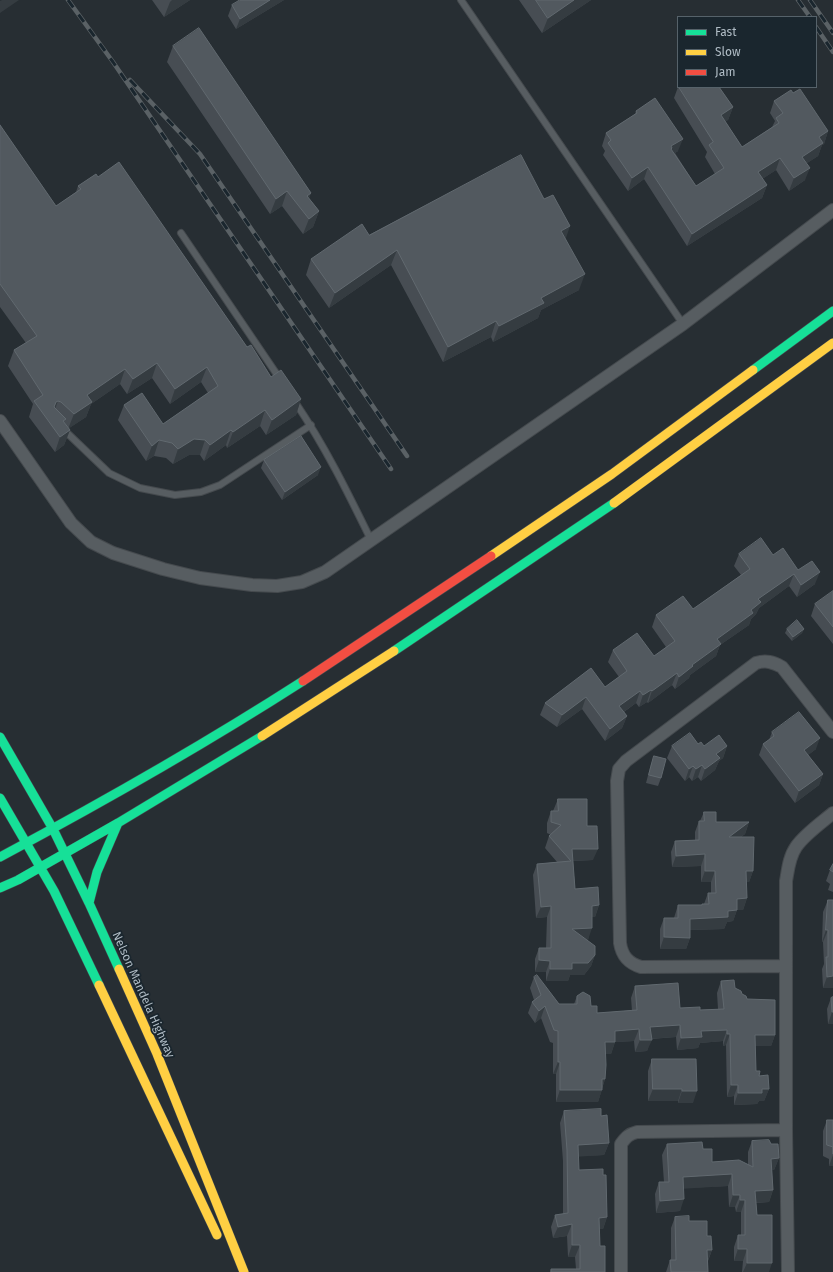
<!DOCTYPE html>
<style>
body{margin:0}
#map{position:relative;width:833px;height:1272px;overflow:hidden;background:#272e33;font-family:"Fira Sans",sans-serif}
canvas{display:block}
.legend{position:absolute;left:677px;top:16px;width:140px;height:72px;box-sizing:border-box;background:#1a262e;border:1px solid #56626a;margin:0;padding:5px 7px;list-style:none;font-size:12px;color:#b0bcc5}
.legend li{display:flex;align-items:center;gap:8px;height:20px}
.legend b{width:20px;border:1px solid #56626a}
</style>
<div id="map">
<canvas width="833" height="1272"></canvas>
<ul class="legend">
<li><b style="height:5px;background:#16e098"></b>Fast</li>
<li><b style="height:5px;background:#ffcf43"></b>Slow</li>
<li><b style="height:5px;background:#f24e42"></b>Jam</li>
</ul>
</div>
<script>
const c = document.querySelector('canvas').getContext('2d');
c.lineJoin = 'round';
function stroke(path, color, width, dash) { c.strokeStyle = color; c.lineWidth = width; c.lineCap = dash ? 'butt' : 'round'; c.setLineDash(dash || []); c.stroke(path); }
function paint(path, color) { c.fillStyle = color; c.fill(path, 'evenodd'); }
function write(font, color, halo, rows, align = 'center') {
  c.font = font + ' "Fira Sans",sans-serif'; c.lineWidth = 3.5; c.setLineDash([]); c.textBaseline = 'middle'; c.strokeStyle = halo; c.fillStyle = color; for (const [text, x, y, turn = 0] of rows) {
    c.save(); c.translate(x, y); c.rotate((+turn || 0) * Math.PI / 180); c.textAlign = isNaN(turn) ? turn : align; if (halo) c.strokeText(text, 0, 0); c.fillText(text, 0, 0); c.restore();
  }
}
const lane = new Path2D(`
 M461 0 683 324
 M181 233 280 379
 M295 402C325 446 348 493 371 540
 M63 429 109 473 140 488 175 495 201 492 220 485 311 425`);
const street = new Path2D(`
 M0 421 71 523 91 542 113 553 163 569 200 578 252 585 277 586 302 582 325 572 683 324 833 210
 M786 966 641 967C628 963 622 956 620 943L617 781 619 769 626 761 756 663C766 660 773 662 782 667L833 732
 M621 1272V1144C626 1137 629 1134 637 1132L786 1130
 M788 1272 786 1130V881C788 870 789 857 796 847 804 835 821 823 833 813`);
const fast = new Path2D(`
 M753 370 833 311
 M394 651 614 503
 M0 737 53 829 89 903 119 969
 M0 798 54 891 99 985
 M0 857C103 802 205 744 303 681
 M0 888 18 880 118 823 262 736
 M89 903 97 872 118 823`);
const slow = new Path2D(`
 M614 503 833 343
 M491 556 612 474 753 370
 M262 736 394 651
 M119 969 157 1054 244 1272
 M99 985 217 1235`);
const jam = new Path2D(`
 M303 681 491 556`);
stroke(lane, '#454a4e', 8);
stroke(street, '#454a4e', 14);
stroke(fast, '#444b50', 10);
stroke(slow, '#444b50', 10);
stroke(jam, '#444b50', 10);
stroke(lane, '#575d61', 6);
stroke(street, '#575d61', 12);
stroke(fast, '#16e098', 9);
stroke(slow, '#ffcf43', 9);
stroke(jam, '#f24e42', 9);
const rail = new Path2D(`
 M68 0 113 62 391 469
 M798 0 810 17
 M810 0 833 33
 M816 27 833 52
 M130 80 200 154 407 456`);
stroke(rail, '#5a6165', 4.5);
stroke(rail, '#1a262e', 3, [9]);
paint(new Path2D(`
 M152 0H190L164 17Z
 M284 0 236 29 228 16 232 5Z
 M519 0H591L542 33Z
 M173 46 311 193 309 198 319 211 313 227 303 234 282 206 270 214 167 62Z
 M678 87H719L733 107 728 120 725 121 742 147 772 127 775 121 770 113 774 101 793 93 828 131 824 144 822 145 818 156 807 163 805 180 789 191 776 170 762 179 767 185 762 198 687 246 644 179 628 191 603 155 605 151 602 146 606 133 635 114 636 111 678 151 675 153 696 186 715 174 705 157 707 152 674 98Z
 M0 125 56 206 76 192 78 186 98 177 247 347 271 377 301 399 296 415 266 435 260 426 227 448 226 445 204 461 200 455H189L173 464 166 458 154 456 146 461 118 420 124 405 163 424 208 393 201 382 170 404 152 378 127 394 120 384 91 404 86 417 69 428 70 430 64 445 55 452 29 417 33 404 8 366 14 350 26 343 0 307Z
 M369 235 566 239 579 290 541 310 538 318 493 342 491 337 443 362 391 265 329 308 306 275 311 259Z
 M264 460 318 475 282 500 261 468Z
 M739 554 773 555 798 570 815 584 797 597 789 586 759 608 756 614 751 619 749 625 720 645 716 656 690 675 689 678 675 689 672 685 648 703 647 702 639 707 636 703 624 712 627 716 622 728 605 741 582 709 557 727 540 715 545 703 605 687 619 677 608 662 613 650 654 656 666 647 652 627 656 615 693 609 741 575 734 566Z
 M833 591V644L811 616 815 604Z
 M787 629H804L802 633 792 641 785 633Z
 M772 732 816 749 808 755 823 774 819 785 795 803 759 755 763 744 769 740Z
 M698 744 704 746H727L723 758 719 761 715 770 701 781 698 777 692 781 689 777 685 781 667 758 672 746Z
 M654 756 661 778 658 786 646 783 651 764Z
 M558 799 587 826 593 860 573 861 575 889 599 905 595 917H592L588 940H587L595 955 591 966 584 975H570L568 981H546V972H535V959L539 948H546L547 917 536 918 533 875 537 864 557 862 545 848 549 836 551 835 547 833V823L551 811H553Z
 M704 812 716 822H749L745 834 741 837 753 871 749 882H746L747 898 743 910H737L733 921 727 922 724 929 690 930V938L686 949H660V929L664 918H674L678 905H702V904H704L708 893H711V882H701V866L672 867 671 852 675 841 695 840V832L699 821H700Z
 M833 864V892L828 890 830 884 826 881 830 870Z
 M828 900 833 988H823L822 969 824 964 823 942H822L823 912Z
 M534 977 559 1004H574L577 996 591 1006 597 1013 632 1011 631 998 635 986 680 1008 700 1010 718 1009 717 993 721 981 735 988 747 999 775 1035 771 1046H755L756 1071 769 1089 764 1101H759L757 1104 734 1105V1096L727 1097 726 1045 723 1046V1041L700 1043 698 1048 677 1050 676 1037 651 1039 647 1051 635 1052 634 1041 615 1042 611 1054H605V1079L598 1102H556V1074H553V1043L550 1042 541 1018 535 1023 528 1013 532 1002 534 1000 530 988Z
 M833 997V1024H828L827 1009 831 998Z
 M652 1059H696L693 1103H678V1101H648V1071Z
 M564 1111 601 1116 609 1143 604 1155 578 1156 579 1170 603 1175 607 1217 603 1229H599L600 1246 605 1272H550L551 1269H576L575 1257H568L567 1236 553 1238 551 1227 555 1215 563 1214V1161L560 1123Z
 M827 1120H833V1166H829V1159L823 1156V1131Z
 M752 1141 771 1144 779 1158 774 1170H772L773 1190 769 1202 756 1203 757 1215 769 1272H742L743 1261H734V1247L738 1235H741V1212H736L735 1207H729L728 1186 684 1188 680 1211 656 1213 655 1194 659 1182H664L662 1155 667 1144 703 1149 712 1162 748 1165V1152Z
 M675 1217 689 1221 707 1236 712 1250 708 1261V1272H666L670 1260H671V1228Z`), '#474d53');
paint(new Path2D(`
 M2 0H19L0 13V1Z
 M172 0H190L164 17 170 2Z
 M270 0H284L236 29 240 19Z
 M574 0H591L542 33 548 18Z
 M733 107 728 120 716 127 721 115Z
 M828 131 824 144 822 145 818 156 798 169 802 157 819 137Z
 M683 139 678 151 669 157 671 146Z
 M780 158 776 170 753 185 758 172Z
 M648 167 644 179 628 191 632 178Z
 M810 168 805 180 789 191 794 178Z
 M767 185 762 198 687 246 692 234Z
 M287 191 282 206 270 214 276 199Z
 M311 193 305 208 307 196Z
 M319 211 313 227 303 234 309 219Z
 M570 226 565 241 561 231Z
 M397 250 391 265 329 308 335 293Z
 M585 274 579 290 541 310 538 318 493 342 499 326 541 298Z
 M496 321 491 337 443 362 448 347Z
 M157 363 152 378 127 394 133 379Z
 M207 367 201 382 170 404 175 389Z
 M125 369 120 384 91 404 86 417 68 429 74 414 87 395Z
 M301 399 296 415 266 435 272 420Z
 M58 401 52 417 56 402Z
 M265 410 260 426 227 448 233 432Z
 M70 430 64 445 55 452 60 437Z
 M231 430 226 445 204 461 210 445Z
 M194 439 205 440 200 455H189L173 464 178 449Z
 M159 440 154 456 146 461 152 446Z
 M321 467 318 475 282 500 285 492Z
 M820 572 815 584 797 597 801 585Z
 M794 574 789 586 759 608 756 614 751 619 749 625 720 645 716 656 690 675 689 678 675 689 679 677 692 665 717 639 751 610 758 599Z
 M804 629 802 633 792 641 793 637Z
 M677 673 672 685 648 703 652 691Z
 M651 690 647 702 639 707 643 695Z
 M640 691 636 703 615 718 619 706Z
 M586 697 582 709 557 727 562 715Z
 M627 716 622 728 605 741 610 729Z
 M820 738 816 749 800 761 804 750Z
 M727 746 723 758 719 761 715 770 701 781 705 769 716 754Z
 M702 765 698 777 692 781 696 769Z
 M693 766 689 777 685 781 689 769Z
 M823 774 819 785 795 803 799 791Z
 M749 822 745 834 724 848 729 837Z
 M572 849H598L593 860 571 861Z
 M705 854 701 866 672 867 676 856Z
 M705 871H715L711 882H701Z
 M746 871H753L749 882H742Z
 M747 898 743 910H733L737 899Z
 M599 905 595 917H588L592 906Z
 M551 906 547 917 536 918 541 907Z
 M737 910 733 921 727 922 724 929 686 930 690 919 728 911Z
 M592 928 588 940 568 941 572 929Z
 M826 930H828L823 942H822Z
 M664 937 690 938 686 949H660Z
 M595 955 591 966 584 975H570L568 981H546L550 969 572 963Z
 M539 960 550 961 546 972H535Z
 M833 976V988H823L827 977Z
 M545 1006 541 1018 535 1023 539 1011Z
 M832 1012H833V1024H828Z
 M680 1025 676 1037 646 1039 650 1027Z
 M639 1029 634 1041 615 1042 611 1054H600L605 1042 615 1031Z
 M727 1030 723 1041 700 1043 698 1048 677 1050 681 1038 701 1031Z
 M727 1034H730L726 1045 723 1046Z
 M755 1035H775L771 1046H751Z
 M640 1040H652L647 1051 635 1052Z
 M558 1062H560L556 1074H553Z
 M602 1079H605L601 1090H602L598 1102H556L560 1090Z
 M731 1085H738L734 1096 727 1097Z
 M653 1089H682L678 1101H648Z
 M762 1089H769L764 1101H759L757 1104 734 1105 738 1093Z
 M682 1091H697L693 1103H678Z
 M609 1143 604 1155 573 1157 578 1145Z
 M833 1155V1166H829Z
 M779 1158 774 1170 767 1171 771 1159Z
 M732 1174 728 1186 679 1189 683 1177Z
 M773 1190 769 1202 751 1203 755 1191Z
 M733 1195H740L735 1207H729Z
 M684 1199 680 1211 656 1213 660 1201Z
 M740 1200H745L741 1212H736Z
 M607 1217 603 1229H595L599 1218Z
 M572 1224 567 1236 553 1238 558 1227Z
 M572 1245H580L575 1257H568Z
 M738 1249H747L743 1261H734Z
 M707 1250H712L707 1262Z
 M747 1263H772L769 1272H743Z`), '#353c41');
const building = new Path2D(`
 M240 0H270L240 19 232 5Z
 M536 0H574L548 18Z
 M199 28 311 193 307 196 319 211 309 219 287 191 276 199 173 46Z
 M679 87H719L733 107 721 115 742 147 779 123 776 118 783 113 774 101 791 90 793 93 800 89 828 131 819 137 823 143 802 157 810 168 794 178 780 158 758 172 767 185 692 234 648 167 632 178 608 143 611 140 606 133 637 113 636 111 655 98 683 139 671 146 672 148 671 149 696 186 724 168 709 145 713 142Z
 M0 125 56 206 81 189 78 186 96 174 98 177 119 162 247 347 251 345 271 377 281 370 301 399 272 420 265 410 233 432 231 430 210 445 205 440 194 439 178 449 172 443 159 440 152 446 124 405 142 393 163 424 218 386 207 367 175 389 157 363 133 379 125 369 87 395 92 402 74 414 61 402 58 401 56 402 54 407 66 419 63 421 70 430 60 437 34 401 43 395 14 350 37 336 0 284Z
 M521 155 544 199 553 195 570 226 561 231 585 274 541 298 544 303 499 326 496 321 448 347 397 250 335 293 311 259 362 224 369 235Z
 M301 436 321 467 285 492 264 460Z
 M761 538 773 555 783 548 798 570 812 561 820 572 801 585 794 574 758 599 761 602 751 610 753 613 717 639 721 644 692 665 693 666 679 677 677 673 652 691 651 690 643 695 640 691 619 706 627 716 610 729 586 697 562 715 545 703 591 668 605 687 627 671 613 650 637 633 654 656 675 641 656 615 683 596 693 609 750 569 739 554Z
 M833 591V627L815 604Z
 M797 620 804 629 793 637 787 629Z
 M799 712 820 738 804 750 823 774 799 791 763 744 774 736 772 732Z
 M690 733 698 744 701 742 704 746 719 735 727 746 716 754 720 758 705 769 702 765 696 769 693 766 689 769 672 746Z
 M654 756 666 759 661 778 649 775Z
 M558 799H587V826H597L598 849H572L575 889 598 887 599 905 592 906V928L572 929 595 946V955L588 963H572V969H550V961L539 960V948H551V906L541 907 537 864 571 861 549 836 561 825 551 822V811H558Z
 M704 812H716V822H749L729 837H754L753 871H746L747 898 737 899V910L728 911V917L690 919V938L664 937V918H678V905H702V904H709L708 893H716L715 871H705V854L676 856 675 841 699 840V821H704Z
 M833 864V872L830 870Z
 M828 900H833V976L827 977 826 957H828V930H826Z
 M537 975 559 1004H577V996L583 992 590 996 591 1006H597V1013L637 1010 635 986 678 983 680 1008 700 1007V1010L724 1009 721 981 734 980 735 988 741 991 742 994 746 996 747 999 775 1000V1035H755L756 1071H760L759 1076 768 1075 769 1089H762V1093H738V1085H731L730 1034H727V1030L701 1031 702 1037 681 1038 680 1025 650 1027 652 1040H640L639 1029 615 1031V1042H605L606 1065 605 1079H602V1090H560V1062H558V1031L554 1030 545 1006 539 1011 532 1002 541 995 534 977Z
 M833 997V1012H832L831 998Z
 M652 1059H696L697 1091H682V1089H653Z
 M601 1109V1116L607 1115 609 1143 578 1145 579 1170 603 1169V1175H606L607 1217 599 1218 600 1246H605V1272H551V1269H580V1245H572V1224L558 1227 555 1215 568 1213 567 1150 564 1111Z
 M827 1120H833V1154V1147L827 1145Z
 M769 1140 771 1144H778L779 1158 771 1159 773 1190 755 1191 757 1215H772V1263H747V1249H738V1235H745V1200H740V1195H733L732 1174 683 1177 684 1199 660 1201 659 1182H669L667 1144 702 1142 703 1149H712V1162L739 1160 753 1167 752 1141Z
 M689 1216V1221H707V1236H711L712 1250H707L708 1272H671L670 1260H676L675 1217Z`);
paint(building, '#52595f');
stroke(building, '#61696f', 1);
write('12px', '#b0bcc5', '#1a262e', [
 ["Nelson Mandela Highway",143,995,66]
]);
</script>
